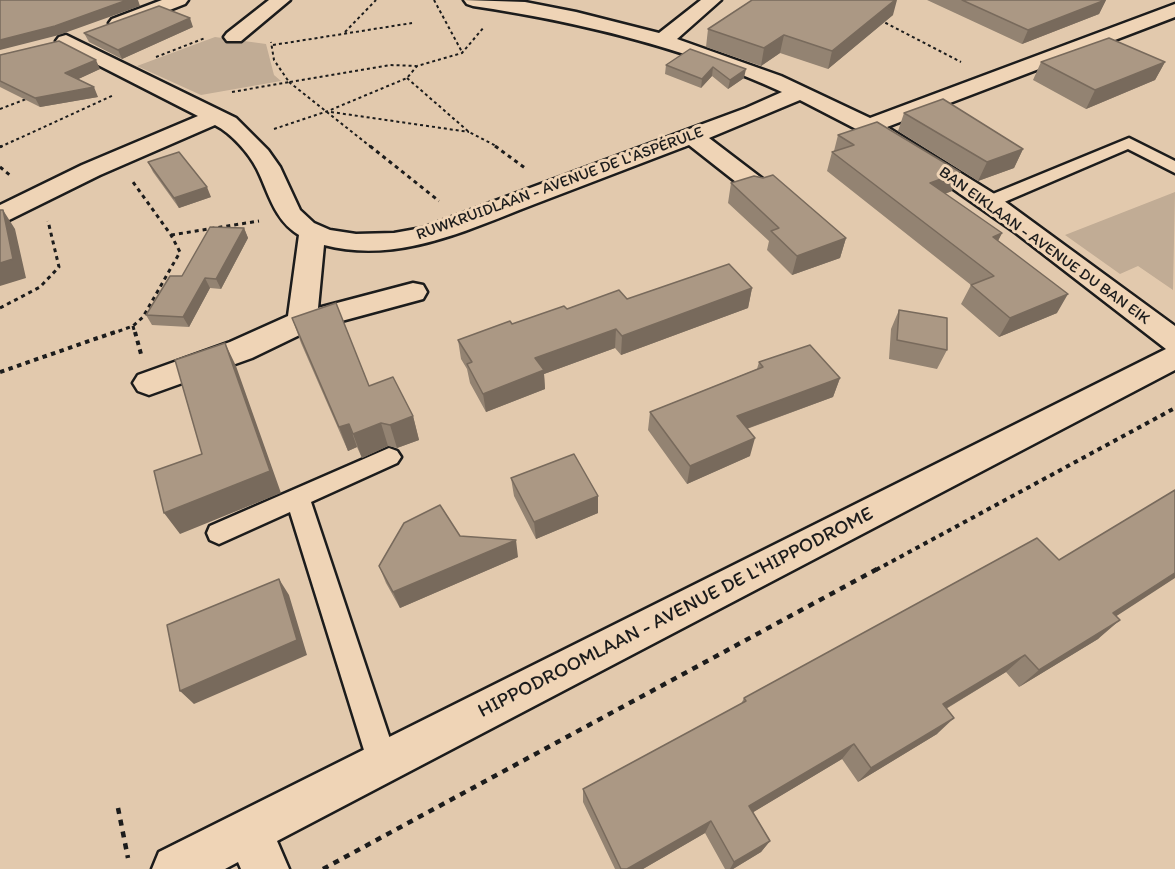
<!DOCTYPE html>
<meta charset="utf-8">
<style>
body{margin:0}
canvas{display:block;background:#e2c9ad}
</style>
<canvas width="1175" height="869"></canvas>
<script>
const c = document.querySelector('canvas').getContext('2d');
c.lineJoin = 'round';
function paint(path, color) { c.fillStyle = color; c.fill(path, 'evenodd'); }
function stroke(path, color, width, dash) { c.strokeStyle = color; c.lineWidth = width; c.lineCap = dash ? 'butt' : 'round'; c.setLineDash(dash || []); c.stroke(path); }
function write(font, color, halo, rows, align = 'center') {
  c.font = font + ' Itim,sans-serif'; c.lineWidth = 6; c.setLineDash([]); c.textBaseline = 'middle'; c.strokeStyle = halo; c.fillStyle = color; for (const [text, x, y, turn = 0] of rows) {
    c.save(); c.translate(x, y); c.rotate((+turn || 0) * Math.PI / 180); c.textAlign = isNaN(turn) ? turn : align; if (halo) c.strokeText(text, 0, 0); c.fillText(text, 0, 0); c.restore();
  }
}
paint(new Path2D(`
 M215 37 266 44 274 75 281 81 201 95 137 66Z
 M1175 192 1173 290 1138 266 1120 274 1065 235Z`), '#c1ac95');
const lane = new Path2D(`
 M1129 138 1175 161V173L1128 149 995 206H983L980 202 983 198Z
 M389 448 397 451 401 457 397 463 311 502 398 763 394 774 383 778 372 774 368 763 290 512 219 544 210 540 207 533 210 526Z`);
const street = new Path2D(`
 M162 0H188L185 4 126 27H112L109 23 112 19Z
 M269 0H290L241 41H227L224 37 227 33Z
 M464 0 525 2 576 12 659 33 701 0H721L677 39 781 76 870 118 1175 4V17L887 127 996 195 1175 326V370L277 841 289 869H241L238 862 225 869H152L159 852 1166 349 1016 233 939 179 860 131 800 100 709 138 768 183 771 188 768 193 759 195 750 193 689 145C639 164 590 183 540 202 471 228 399 265 324 245L318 308 413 283 423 285 427 292 423 299 312 329 252 358 149 395 138 391 133 383 138 375 230 342 288 316 299 235C274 220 269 193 257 169 249 153 231 133 215 125L100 175 9 220 0 223V205L82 165 198 116 59 45 56 41 59 37 66 35 236 118 268 150 280 167 300 210 314 223 330 230 356 234 394 233 422 228 746 108 782 92C684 47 580 22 473 6L467 4Z`);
stroke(lane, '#1c1c1c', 5);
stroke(street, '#1c1c1c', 5);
stroke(new Path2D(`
 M434 0 462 52
 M880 20 961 62
 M345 32 376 0
 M273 45 412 23
 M156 57 205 38
 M407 78 469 132 498 147
 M289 82 371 147
 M290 82 390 65 416 66
 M232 92 289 82 274 60 271 42
 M0 109 29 98
 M331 112 469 132
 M274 129 328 111 407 78 417 66 462 53 484 27
 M0 147 114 95`), '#1c1c1c', 2, [3, 3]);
stroke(new Path2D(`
 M370 146 439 201
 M495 146 525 168
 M0 147 2 146
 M0 167 11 176
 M171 235 259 221
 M0 308 40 287 59 267 48 221
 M133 326 135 334
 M111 334 133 326 143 317 180 252 171 235 133 182`), '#1c1c1c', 3, [4, 4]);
stroke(new Path2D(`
 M135 332 141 354
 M0 372 115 332
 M876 570 1175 408`), '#1c1c1c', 4, [4.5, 4.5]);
stroke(new Path2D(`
 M118 808 128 858
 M323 869 879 568`), '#1c1c1c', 4.5, [6, 6]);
paint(lane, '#efd4b6');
paint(street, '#efd4b6');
paint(new Path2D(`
 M927 0H1106L1099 14 1022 44Z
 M893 15 828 69 780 53 761 66 706 47 708 29Z
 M193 27 122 59 89 42 84 33Z
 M690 49 744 78 728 89 712 76 701 88 665 74 666 65Z
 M0 55 100 69 78 79 98 97 40 107 0 87Z
 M1041 62H1165L1155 80 1086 109 1033 80Z
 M904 113 1023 149 1014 168 978 181 898 131Z
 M838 135 952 191 945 194 1002 233 998 241 1057 313 999 337 961 304 971 285 827 171 832 152 834 151Z
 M148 162 211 197 179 208 153 172Z
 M731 183 846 238 840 258 792 275 767 250 769 241 728 203Z
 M244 228 248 238 221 289 210 288 189 327 152 325 146 315 182 276Z
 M752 288 748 308 621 355 615 348 544 374 545 389 486 412 470 383 467 369 461 359 458 340 567 309 627 299Z
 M899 310 947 350 937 369 889 359 891 329Z
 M292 318 369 386 413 416 419 440 397 448 388 446 362 458 357 447 348 451 301 343Z
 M759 362 840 378 833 397 747 429 750 456 687 484 648 430 650 412 757 369Z
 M511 478 598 496V513L536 539 514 496Z
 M460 536 518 557 400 608 386 583 379 566Z
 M1116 616 1098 639 1019 687 1006 672 946 709 937 734 858 782 842 759 753 812 770 841 761 852 733 869H725L705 833 643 869H615L583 802V789L741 704 744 698Z`), '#938372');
paint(new Path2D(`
 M127 0H138L140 6 59 35 0 50V40Z
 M895 0H897L893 15 828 69 832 51Z
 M1106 0 1099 14 1022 44 1028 30Z
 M190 18 193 27 122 59 118 50Z
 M784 35 780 53 761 66 764 48Z
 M96 60 100 69 70 83 65 73Z
 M1165 62 1155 80 1086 109 1095 90Z
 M713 67 712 76 701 88 702 79Z
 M746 69 744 78 728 89 730 80Z
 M94 87 98 97 40 107 35 98Z
 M1023 149 1014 168 978 181 987 162Z
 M960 172 952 191 922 202 930 183Z
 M207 187 211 197 179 208 174 198Z
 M3 210 15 229 26 278 0 286V263Z
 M244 228 248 238 221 289 216 279Z
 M1002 233 992 252 993 237Z
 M846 238 840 258 792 275 797 256Z
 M205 278 210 288 189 327 183 317Z
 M752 288 748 308 621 355 622 336Z
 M1068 294 1057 313 999 337 1010 318Z
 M616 329 615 348 544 374 545 389 486 412 483 394 535 358Z
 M225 343 236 366 281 493 180 534 164 513 270 471Z
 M840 378 833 397 732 434 737 416Z
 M413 416 419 440 397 448 390 425Z
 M381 423 388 446 362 458 353 434Z
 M349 424 357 447 348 451 339 427Z
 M755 438 750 456 687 484 690 466Z
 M598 496V513L536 539 534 522Z
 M516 540 518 557 400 608 393 592Z
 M1175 573V578L1092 632 1113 613Z
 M279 579 289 595 307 655 194 704 180 691Z
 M1120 620 1098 639 1019 687 1039 670Z
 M1025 655 1006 672 927 720 943 704Z
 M954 718 937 734 858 782 871 768Z
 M854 744 842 759 742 819 749 806Z
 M711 821 705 833 643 869H627Z
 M770 841 761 852 733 869H730L734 862Z`), '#786a5c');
const building = new Path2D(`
 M0 0H127L55 26 0 40Z
 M752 0H895L832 51 784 35 764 48 708 29Z
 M962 0H1105L1028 30Z
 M159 6 190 18 118 50 84 33Z
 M1109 38 1165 62 1095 90 1041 62Z
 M59 41 96 60 65 73 94 87 35 98 0 81V55Z
 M690 49 746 69 730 80 713 67 702 79 666 65Z
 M943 99 1023 149 987 162 904 113Z
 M877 122 960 172 930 183 1002 233 993 237 1068 294 1010 318 971 285 994 276 832 152 854 145 838 135Z
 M179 152 207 187 174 198 148 162Z
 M773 175 846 238 797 256 771 231 779 228 731 183 754 176 763 178Z
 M0 210H3L13 259 0 263Z
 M210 227 244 228 216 279 205 278 183 317 146 315 170 276H182Z
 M729 264 752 288 622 336 616 329 535 358 544 370 483 394 467 364 472 362 458 340 510 321 512 324 564 306 567 309 619 290 627 299Z
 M336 303 369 386 393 377 413 416 390 425 381 423 353 434 349 424 339 427 292 318Z
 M899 310 947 318V350L897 340Z
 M225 343 270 471 164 513 154 471 202 454 175 360Z
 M810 345 840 378 737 416 755 438 690 466 650 412 763 367 759 362Z
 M574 454 598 496 534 522 511 478Z
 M1175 490V573L1113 613 1120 620 1039 670 1025 655 943 704 954 718 871 768 854 744 749 806 770 841 734 862 711 821 627 869H621L583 789 746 701 744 698 1037 538 1059 560Z
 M440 505 460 536 516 540 393 592 379 566 404 523Z
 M279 579 297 640 180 691 167 625Z`);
paint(building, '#ab9884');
stroke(building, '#786a5c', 1.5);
write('16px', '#1c1c1c', '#efd4b6', [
 ["RUWKRUIDLAAN - AVENUE DE L'ASPÉRULE",560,184,-20],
 ["BAN EIKLAAN - AVENUE DU BAN EIK",1044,246,36]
]);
write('20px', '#1c1c1c', '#efd4b6', [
 ["HIPPODROOMLAAN - AVENUE DE L'HIPPODROME",676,613,-27]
]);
</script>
